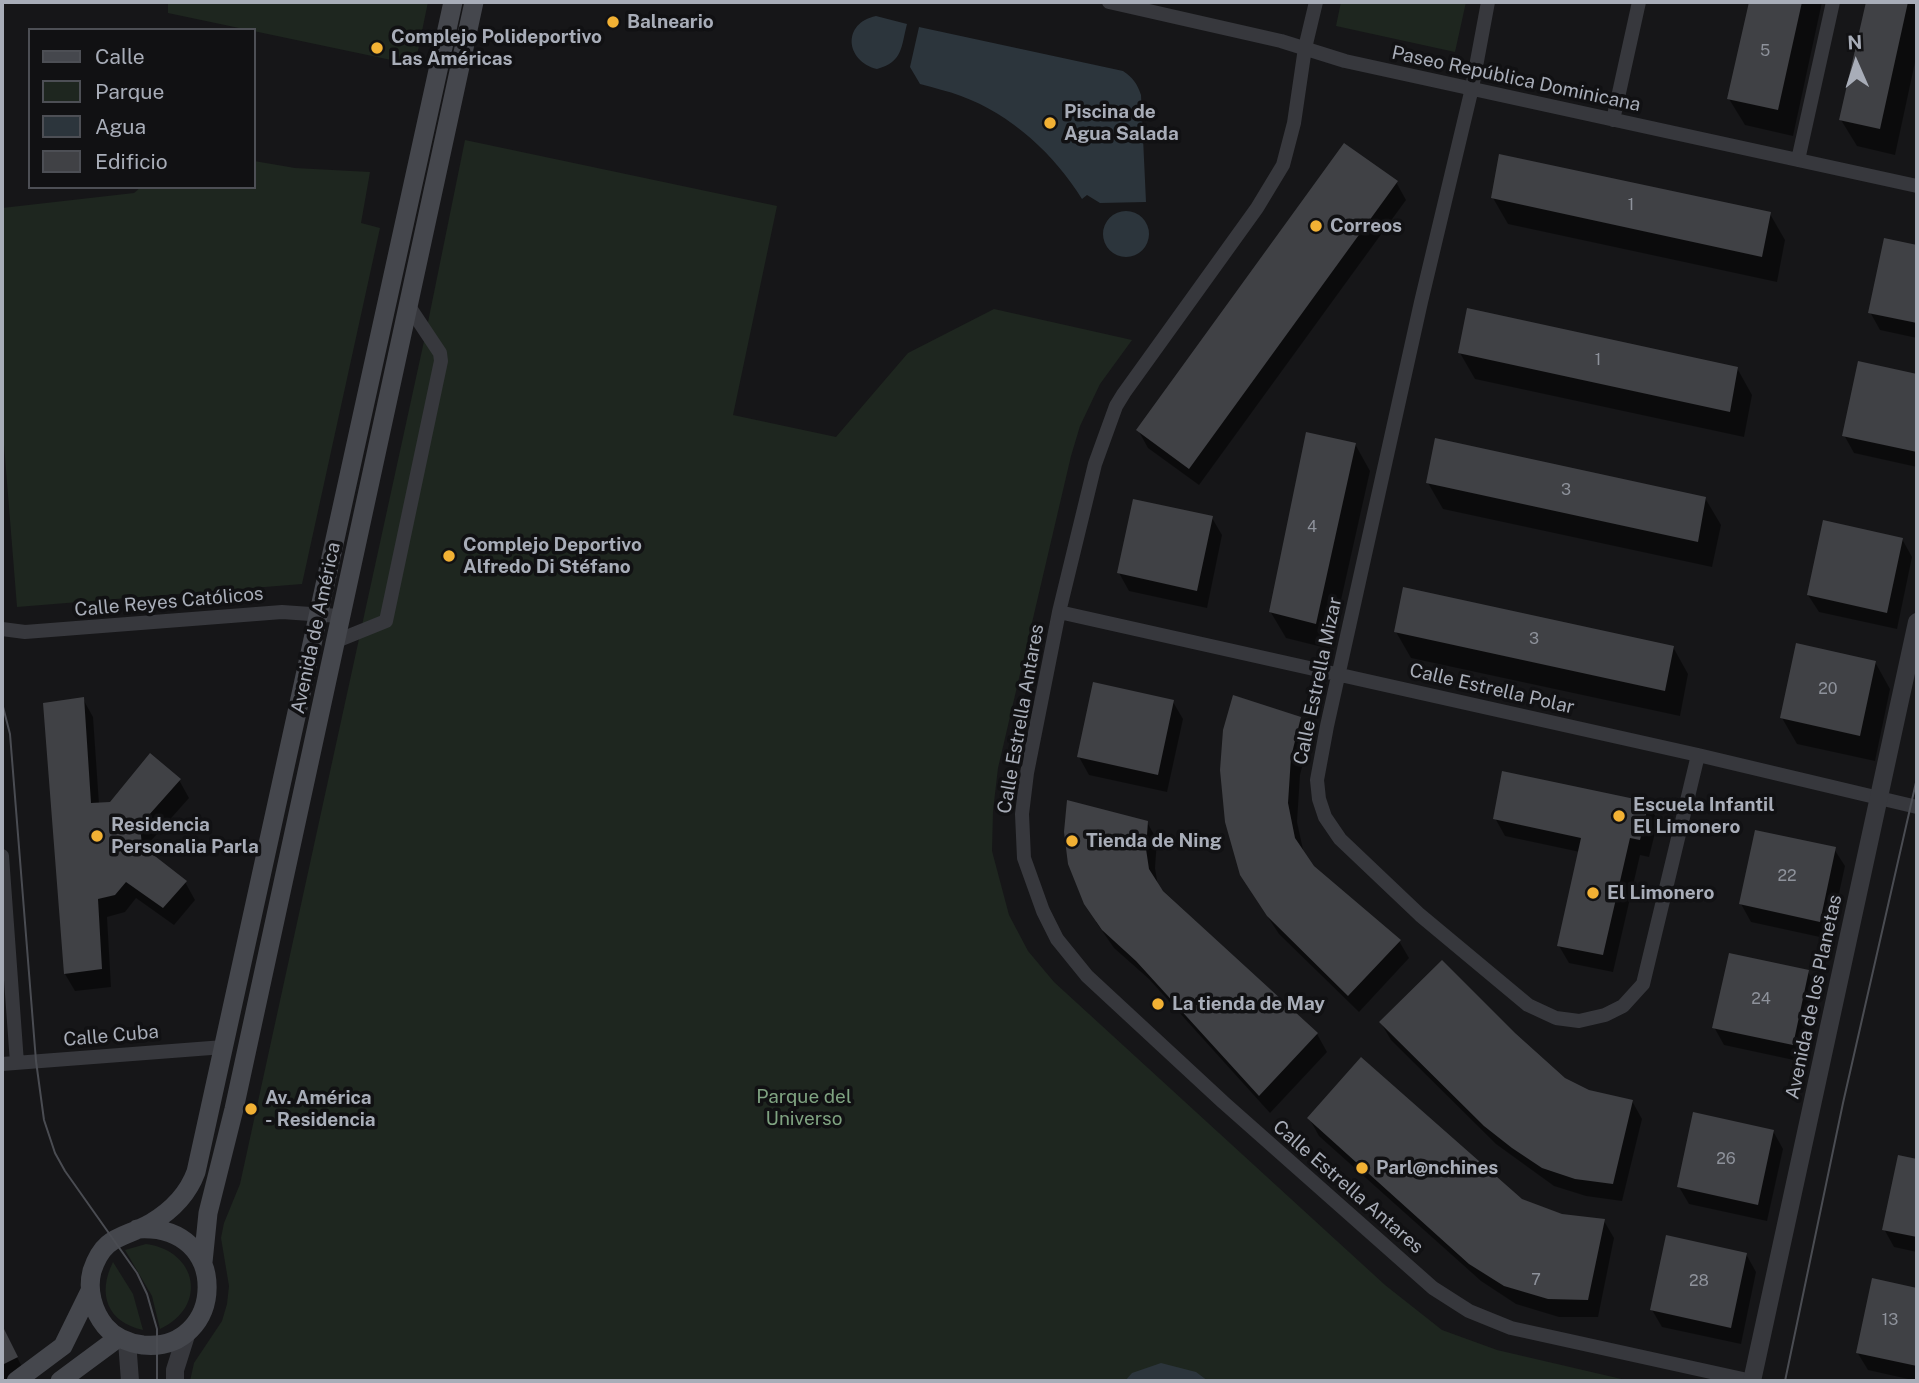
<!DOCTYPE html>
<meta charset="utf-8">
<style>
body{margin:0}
#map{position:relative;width:1919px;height:1383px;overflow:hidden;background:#161618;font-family:"Public Sans",sans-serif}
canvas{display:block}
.frame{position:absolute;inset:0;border:4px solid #a8adb8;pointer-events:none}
.legend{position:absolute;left:28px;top:28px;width:228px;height:161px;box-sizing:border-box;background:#111113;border:2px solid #4d4f55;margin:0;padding:9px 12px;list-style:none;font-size:21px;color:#a8adb8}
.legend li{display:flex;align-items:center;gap:14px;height:35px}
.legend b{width:35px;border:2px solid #4d4f55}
.north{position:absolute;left:1821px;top:28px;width:70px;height:70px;-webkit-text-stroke:5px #111113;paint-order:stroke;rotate:357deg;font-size:19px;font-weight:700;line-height:28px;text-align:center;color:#a8adb8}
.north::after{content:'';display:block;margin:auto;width:24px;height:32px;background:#a8adb8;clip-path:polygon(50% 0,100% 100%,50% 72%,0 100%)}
</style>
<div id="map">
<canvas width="1919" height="1383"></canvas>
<div class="frame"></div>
<ul class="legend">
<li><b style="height:9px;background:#45474d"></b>Calle</li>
<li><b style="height:19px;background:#1e261f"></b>Parque</li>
<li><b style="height:19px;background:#2c353c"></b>Agua</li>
<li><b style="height:19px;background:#404145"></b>Edificio</li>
</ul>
<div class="north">N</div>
</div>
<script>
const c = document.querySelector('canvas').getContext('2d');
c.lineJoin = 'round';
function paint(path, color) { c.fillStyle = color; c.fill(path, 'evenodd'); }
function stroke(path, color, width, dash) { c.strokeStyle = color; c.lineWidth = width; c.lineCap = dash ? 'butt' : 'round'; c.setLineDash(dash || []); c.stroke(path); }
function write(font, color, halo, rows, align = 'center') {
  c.font = font + ' "Public Sans",sans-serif'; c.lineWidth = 7; c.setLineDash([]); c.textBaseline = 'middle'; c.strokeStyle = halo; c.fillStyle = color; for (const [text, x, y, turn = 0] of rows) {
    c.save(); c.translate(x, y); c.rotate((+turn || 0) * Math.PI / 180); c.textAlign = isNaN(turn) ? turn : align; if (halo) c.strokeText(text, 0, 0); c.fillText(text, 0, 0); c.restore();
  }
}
paint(new Path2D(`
 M168 2H428L415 65 168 13Z
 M1341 2H1466L1455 52 1336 26Z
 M465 140 777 206 733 415 836 437 908 353 994 309 1132 340 1100 384 1080 426 1071 456 998 768 993 811 992 851 1009 915 1028 951 1054 982 1385 1285 1442 1330 1497 1350 1630 1381H190L194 1363 222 1321 227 1304 229 1286 221 1238 224 1223 240 1184 426 332Z
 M254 161 295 168 370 172 361 223 380 228 302 584 17 607 2 420V208L134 193 141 187H254Z
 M146 1244C198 1251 208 1307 160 1329L152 1296 125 1250Z
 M113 1262 133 1294 143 1330C107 1322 97 1294 113 1262Z`), '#1e261f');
paint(new Path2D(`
 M876 16 907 24C901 47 903 62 877 69 845 61 842 23 876 16Z
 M919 27 1123 71C1133 78 1137 83 1141 95L1146 202 1100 203 1087 195 1082 199C1055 155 1011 114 961 96 948 91 934 88 920 84L910 67Z
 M1103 234a23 23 0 1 1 46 0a23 23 0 1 1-46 0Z
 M1161 1363 1196 1372 1208 1381H1125L1132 1373Z`), '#2c353c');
paint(new Path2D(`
 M1751 2H1822L1793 136 1745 125 1729 99Z
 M1867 2H1917V53L1895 155 1857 146 1841 120Z
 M1396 182 1406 200 1199 485 1148 448 1138 430Z
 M1493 198 1770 214 1785 240 1777 282 1508 224Z
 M1886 240 1917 247V338L1880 330 1870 312Z
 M1460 353 1737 368 1752 395 1744 437 1475 379Z
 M1859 363 1917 376V467L1854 453 1844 435Z
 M1355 444 1370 471 1330 649 1286 638 1270 611Z
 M1428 483 1705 498 1721 525 1712 567 1443 509Z
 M1212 518 1222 535 1207 608 1129 591 1119 573Z
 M1902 539 1912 557 1897 629 1819 612 1808 595Z
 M1396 632 1673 647 1688 674 1680 716 1411 658Z
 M1875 662 1890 689 1875 761 1797 744 1782 718Z
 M83 699 93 717 99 804 111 803 179 780 189 798 149 843 150 855 185 882 195 900 174 925 136 898 125 912 107 917 111 987 75 991 65 974Z
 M1173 702 1183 719 1167 792 1089 775 1079 757Z
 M1300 718 1310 736 1300 775 1297 822 1304 854 1312 868 1399 941 1409 958 1359 1012 1279 934 1252 893Z
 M1648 803 1658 821 1649 857 1640 855 1613 972 1569 963 1559 946 1580 852 1505 836 1495 818Z
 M1147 822 1157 840 1155 868 1158 886 1317 1034 1327 1052 1270 1113 1149 979 1114 948 1096 922Z
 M1834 849 1845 866 1829 939 1751 922 1741 904Z
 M1808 972 1818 989 1803 1062 1724 1045 1714 1027Z
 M1381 1023 1564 1080 1589 1091 1632 1101 1642 1119 1622 1201 1586 1196 1554 1186 1496 1144 1391 1040Z
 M1309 1118 1561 1216 1604 1221 1614 1238 1598 1317H1559L1516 1304 1481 1281 1319 1136Z
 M1773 1131 1783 1149 1767 1221 1689 1204 1679 1187Z
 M1900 1157 1917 1161V1252L1894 1247 1884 1229Z
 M1746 1254 1756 1272 1741 1344 1662 1327 1652 1310Z
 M1873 1280 1917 1290V1381L1868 1370 1857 1352Z
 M2 1327 26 1375 13 1381H2Z`), '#0007');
paint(new Path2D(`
 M1749 2H1802L1778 110 1727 99Z
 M1866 2H1908L1880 129 1839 120Z
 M1344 143 1398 181 1189 469 1136 430Z
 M1499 154 1771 212 1762 257 1491 198Z
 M1884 238 1917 245V323L1868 313Z
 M1467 308 1738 367 1730 412 1458 353Z
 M1858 361 1917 374V452L1842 436Z
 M1306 432 1356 443 1316 624 1269 612Z
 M1435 438 1706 497 1698 542 1426 483Z
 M1133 499 1213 516 1197 591 1117 573Z
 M1823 520 1903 538 1887 613 1807 595Z
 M1403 587 1674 646 1665 691 1394 632Z
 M1796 643 1876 661 1860 736 1780 718Z
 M1093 682 1174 700 1158 775 1077 757Z
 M1233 695 1301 717 1291 757 1288 803 1295 838 1314 866 1401 940 1348 996 1267 916 1240 875 1225 822 1220 770 1223 730Z
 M84 697 91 803 110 802 150 753 181 779 140 825 142 846 187 881 163 908 126 882 115 895 98 899 102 969 64 974 43 703Z
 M1502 771 1649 802 1640 840 1630 838 1603 955 1557 946 1581 838 1493 819Z
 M1067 800 1148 821 1146 849 1149 869 1163 891 1318 1033 1259 1096 1136 961 1102 930 1084 904 1068 864 1064 832Z
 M1755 830 1836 847 1820 922 1739 904Z
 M1729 953 1809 970 1793 1045 1712 1028Z
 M1442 960 1515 1033 1565 1078 1589 1090 1633 1100 1613 1184 1575 1179 1542 1168 1512 1148 1484 1126 1379 1022Z
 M1361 1057 1522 1199 1562 1214 1605 1219 1588 1300 1548 1299 1504 1286 1469 1264 1307 1118Z
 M1693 1112 1774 1130 1758 1205 1677 1187Z
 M1898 1155 1917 1159V1237L1882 1230Z
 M1666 1235 1747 1253 1731 1328 1650 1310Z
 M1872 1278 1917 1288V1366L1856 1353Z
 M2 1325 18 1357 2 1365Z`), '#404145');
stroke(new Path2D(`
 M1109 2 1281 41 1345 61 1917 186
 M1316 2 1305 48 1294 123 1283 165 1257 208 1124 393 1116 406 1095 464 1059 612 1027 773 1022 814 1024 858 1043 911 1057 939 1087 976 1223 1102 1433 1288 1469 1311 1511 1328 1752 1381
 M1488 2 1472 88 1421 302 1327 726 1317 780 1319 799 1325 817 1340 839 1420 915 1528 1005 1556 1018 1579 1021 1605 1015 1623 1006 1643 984 1698 755
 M1613 120 1639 2
 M1798 160 1833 2
 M1059 612 1698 755 1917 807
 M2 629 25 632 282 612 339 616
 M334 642 386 621 441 361 440 353 408 305
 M2 856 17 1063
 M2 1064 224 1047`), '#37383d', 14);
stroke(new Path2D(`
 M127 1341 130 1381
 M175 1381V1370L187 1332
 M1752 1381 1917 622`), '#37383d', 18);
stroke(new Path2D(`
 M137 1229C233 1222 226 1353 143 1345 128 1343 115 1338 105 1326 93 1311 87 1290 92 1271 104 1234 123 1239 151 1223 171 1211 188 1194 196 1172L453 2
 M203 1262 208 1213 234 1109 474 2
 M16 1381 63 1346 90 1291
 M60 1381 118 1338`), '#45474d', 19);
stroke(new Path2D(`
 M2 703 10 734 36 1061 44 1120 55 1153 65 1171 137 1273 147 1294 157 1329V1381
 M1785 1381 1843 1103 1917 778`), '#4a4c52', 2);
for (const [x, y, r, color] of [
 [613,22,7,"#f2b134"],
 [377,48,7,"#f2b134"],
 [1050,123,7,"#f2b134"],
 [1316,226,7,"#f2b134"],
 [449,556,7,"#f2b134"],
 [1619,816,7,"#f2b134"],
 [97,836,7,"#f2b134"],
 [1072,841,7,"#f2b134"],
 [1593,893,7,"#f2b134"],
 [1158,1004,7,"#f2b134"],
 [251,1109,7,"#f2b134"],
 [1362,1168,7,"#f2b134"]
]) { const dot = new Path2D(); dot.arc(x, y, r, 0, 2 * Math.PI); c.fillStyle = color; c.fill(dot); stroke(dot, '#111113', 2.5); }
write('16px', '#8e929b', null, [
 ["5",1765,51],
 ["1",1631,205],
 ["1",1598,360],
 ["3",1566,490],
 ["4",1312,527],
 ["3",1534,639],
 ["20",1828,689],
 ["22",1787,876],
 ["24",1761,999],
 ["26",1726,1159],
 ["7",1536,1280],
 ["28",1699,1281],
 ["13",1890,1320]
]);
write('bold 19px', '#a8adb8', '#111113', [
 ["Balneario",627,22],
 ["Complejo Polideportivo",391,37],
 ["Las Américas",391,59],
 ["Piscina de",1064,112],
 ["Agua Salada",1064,134],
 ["Correos",1330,226],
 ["Complejo Deportivo",463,545],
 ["Alfredo Di Stéfano",463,567],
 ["Escuela Infantil",1633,805],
 ["El Limonero",1633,827],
 ["Residencia",111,825],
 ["Personalia Parla",111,847],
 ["Tienda de Ning",1086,841],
 ["El Limonero",1607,893],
 ["La tienda de May",1172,1004],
 ["Av. América",265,1098],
 ["- Residencia",265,1120],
 ["Parl@nchines",1376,1168]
], 'left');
write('19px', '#a8adb8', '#111113', [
 ["Paseo República Dominicana",1516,79,12],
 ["Calle Reyes Católicos",169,602,-5],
 ["Avenida de América",316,628,-78],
 ["Calle Estrella Mizar",1318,681,-78],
 ["Calle Estrella Polar",1492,689,13],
 ["Calle Estrella Antares",1021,719,-80],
 ["Avenida de los Planetas",1814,997,-78],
 ["Calle Cuba",111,1036,-5],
 ["Calle Estrella Antares",1348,1187,41]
]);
write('19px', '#7fa381', '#111113', [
 ["Parque del",804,1097],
 ["Universo",804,1119]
]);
</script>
